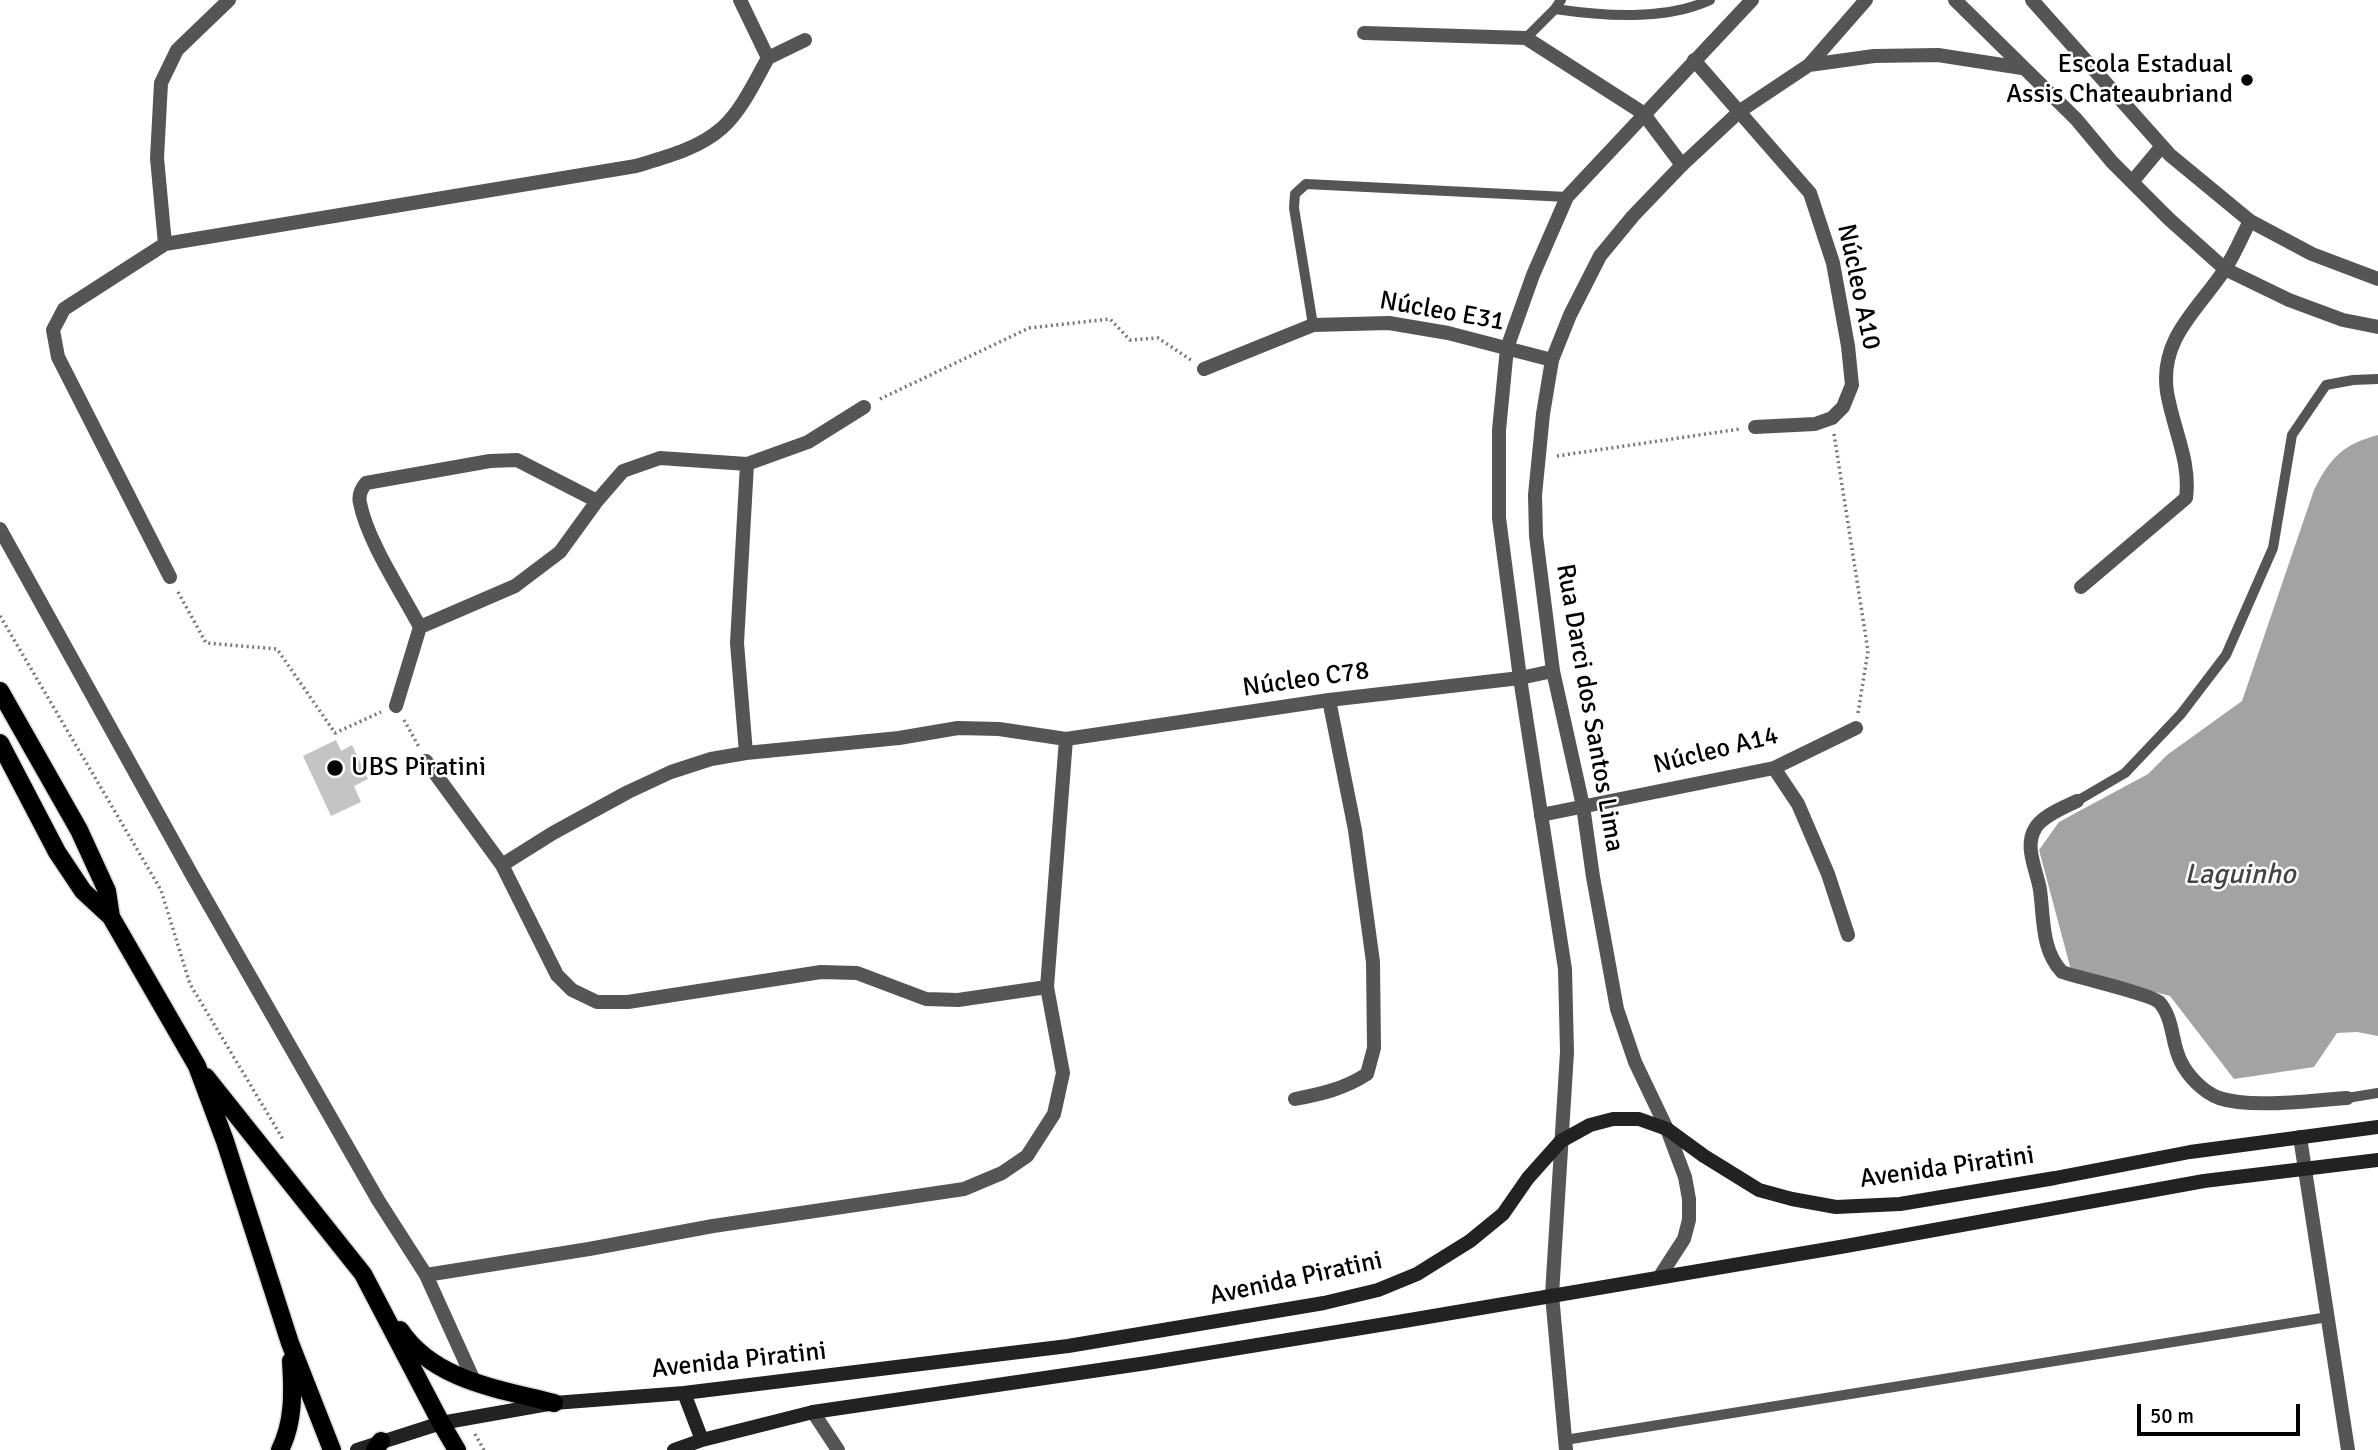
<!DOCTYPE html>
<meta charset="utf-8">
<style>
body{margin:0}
#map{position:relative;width:2378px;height:1450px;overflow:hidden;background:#fff;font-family:Signika,sans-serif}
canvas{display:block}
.scale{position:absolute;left:2137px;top:1404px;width:163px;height:32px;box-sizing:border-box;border:4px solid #000;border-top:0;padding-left:9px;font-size:21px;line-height:24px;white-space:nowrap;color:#000;-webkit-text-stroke:5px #fff;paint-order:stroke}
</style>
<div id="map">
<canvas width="2378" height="1450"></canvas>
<div class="scale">50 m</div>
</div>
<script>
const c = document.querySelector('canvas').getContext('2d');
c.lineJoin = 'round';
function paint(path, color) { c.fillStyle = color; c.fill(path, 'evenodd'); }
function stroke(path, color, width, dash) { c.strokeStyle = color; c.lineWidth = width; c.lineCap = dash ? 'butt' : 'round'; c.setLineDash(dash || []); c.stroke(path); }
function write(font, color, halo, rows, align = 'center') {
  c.font = font + ' Signika,sans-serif'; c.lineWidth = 5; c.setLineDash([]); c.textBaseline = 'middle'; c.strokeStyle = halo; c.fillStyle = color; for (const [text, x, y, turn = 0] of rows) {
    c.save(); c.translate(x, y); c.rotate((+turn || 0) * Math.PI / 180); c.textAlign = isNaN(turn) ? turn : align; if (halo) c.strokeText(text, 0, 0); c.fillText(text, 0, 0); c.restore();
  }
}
paint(new Path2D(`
 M2378 435V1036L2357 1032 2337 1033 2314 1067 2234 1079 2170 996 2071 970 2039 850 2059 822 2148 774 2167 755 2242 701 2314 490C2330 458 2343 444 2378 435Z`), '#a3a3a3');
paint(new Path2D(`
 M336 740 341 751 352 745 368 779 354 786 361 802 331 816 303 756Z`), '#c4c4c4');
const primary = new Path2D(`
 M0 691 79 830 107 891 111 917
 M0 743 57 852 83 891 111 917 197 1066 225 1141 290 1343 332 1450
 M206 1077 363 1274 441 1423 457 1450
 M400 1330C434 1381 500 1389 554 1403
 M280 1450C294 1422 293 1392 291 1361
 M375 1450 381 1441`);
stroke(primary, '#dbdbdb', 21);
stroke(new Path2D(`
 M880 399 1029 328 1110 319 1130 340 1158 338 1191 360
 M1834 434 1868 651 1858 713
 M1557 456 1740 429
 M178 592 206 643 277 649 335 733 381 712
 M0 616 161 890 190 984 284 1141
 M404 720 419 747
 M475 1434 484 1450`), '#777', 3.5, [2, 3.5]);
stroke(new Path2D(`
 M1555 9C1603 16 1665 21 1710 0
 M1526 38 1555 9 1561 0
 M1313 325 1294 208 1295 194 1306 184 1567 197
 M2077 801 2125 773 2181 714 2226 655 2273 548 2292 435 2326 385 2353 380 2378 379
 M2347 1098 2378 1093
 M1565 1440 2328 1317`), '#555', 10);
stroke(new Path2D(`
 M2077 801C2065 807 2044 815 2036 827 2023 846 2037 870 2040 890 2044 918 2041 950 2062 972 2079 978 2150 994 2159 1002 2174 1018 2171 1043 2181 1062 2188 1076 2203 1092 2219 1098 2252 1109 2313 1100 2347 1098`), '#555', 14);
stroke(new Path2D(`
 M740 0 768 58 805 40
 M1364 33 1526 38 1643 113 1682 165
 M1694 60 1810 193 1833 263 1848 346 1852 385 1843 407 1832 418 1815 424 1755 427
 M165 244 157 158 161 83 177 50 229 0
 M1204 369 1313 325 1389 323 1448 333 1552 360
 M0 529 192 875 378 1200 426 1275 475 1383
 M170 577 58 357 53 330 64 309 165 244 636 166C666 157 698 149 722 128 742 110 755 81 768 58
 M2081 587 2186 498C2191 461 2173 429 2167 392 2159 338 2199 309 2225 269 2235 254 2242 236 2250 221
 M420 627C402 593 367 540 360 503 358 495 361 489 366 483L490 461 517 460 597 501
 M396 706 420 627 515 586 560 552 597 501 623 471 660 458 747 464 808 442 864 407
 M746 753 737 643 747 464
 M426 761 502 865 557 975 572 990 597 1002H628L821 972 857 973 926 999 958 1000 1047 987
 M1774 768 1798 804 1828 874 1848 935
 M1541 815 1774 768 1856 728
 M502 865 553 833 628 792 671 772 711 759 746 753 899 738 958 728 999 729 1066 739 1329 700 1520 678 1553 671
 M1295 1099C1321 1094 1344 1089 1367 1074L1374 1048 1373 962 1355 830 1329 700
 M2300 1137 2348 1450
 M426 1275 589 1249 713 1226 964 1189 1002 1173 1027 1156 1054 1114 1063 1073 1047 987 1066 739
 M813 1412 838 1450`), '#555', 14);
stroke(new Path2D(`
 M1955 0 2076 119 2112 162 2169 219 2225 269 2289 300 2343 320 2378 327
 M2032 0 2170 155 2250 221 2312 254 2378 279
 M1809 65 1874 56 1938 55 2022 68
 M2132 182 2162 146
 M1660 1276 1684 1239 1689 1220V1199L1685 1177 1667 1129 1635 1062 1617 1009 1593 877 1583 806 1553 671 1536 536 1535 495 1543 414 1552 360 1570 315 1600 256 1633 216 1682 165 1740 111 1809 65 1866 0
 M1566 1450 1552 1295 1567 1052 1565 969 1520 678 1499 518V430L1507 348 1533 275 1567 197 1752 0`), '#555', 14);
stroke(new Path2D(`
 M684 1393 702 1440
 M357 1450 441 1423 554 1403 684 1393 1068 1346 1324 1303 1378 1290 1417 1274 1470 1241 1503 1214 1528 1178 1561 1141 1590 1125 1613 1119H1639L1667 1129 1704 1156 1759 1190 1792 1199 1836 1207 1900 1204 2055 1178 2190 1152 2378 1127
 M674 1450 702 1440 813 1412 1147 1363 1398 1322 1846 1246 2204 1181 2378 1160`), '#222', 14);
stroke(primary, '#000', 18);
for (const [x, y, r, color] of [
 [2247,80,7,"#000"],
 [335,768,9,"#000"]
]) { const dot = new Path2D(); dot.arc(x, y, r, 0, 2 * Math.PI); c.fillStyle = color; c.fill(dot); stroke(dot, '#fff', 2.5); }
write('26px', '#000', '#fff', [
 ["Escola Estadual",2233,65],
 ["Assis Chateaubriand",2233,95],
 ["UBS Piratini",351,768,"left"]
], 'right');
write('26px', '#000', '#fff', [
 ["Núcleo A10",1858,287,78],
 ["Núcleo E31",1442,312,10],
 ["Núcleo C78",1306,680,-8],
 ["Rua Darci dos Santos Lima",1589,708,80],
 ["Núcleo A14",1716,751,-14],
 ["Avenida Piratini",1947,1168,-8],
 ["Avenida Piratini",1296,1279,-12],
 ["Avenida Piratini",739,1361,-6]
]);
write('italic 28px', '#444', '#fff', [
 ["Laguinho",2240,876]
]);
</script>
